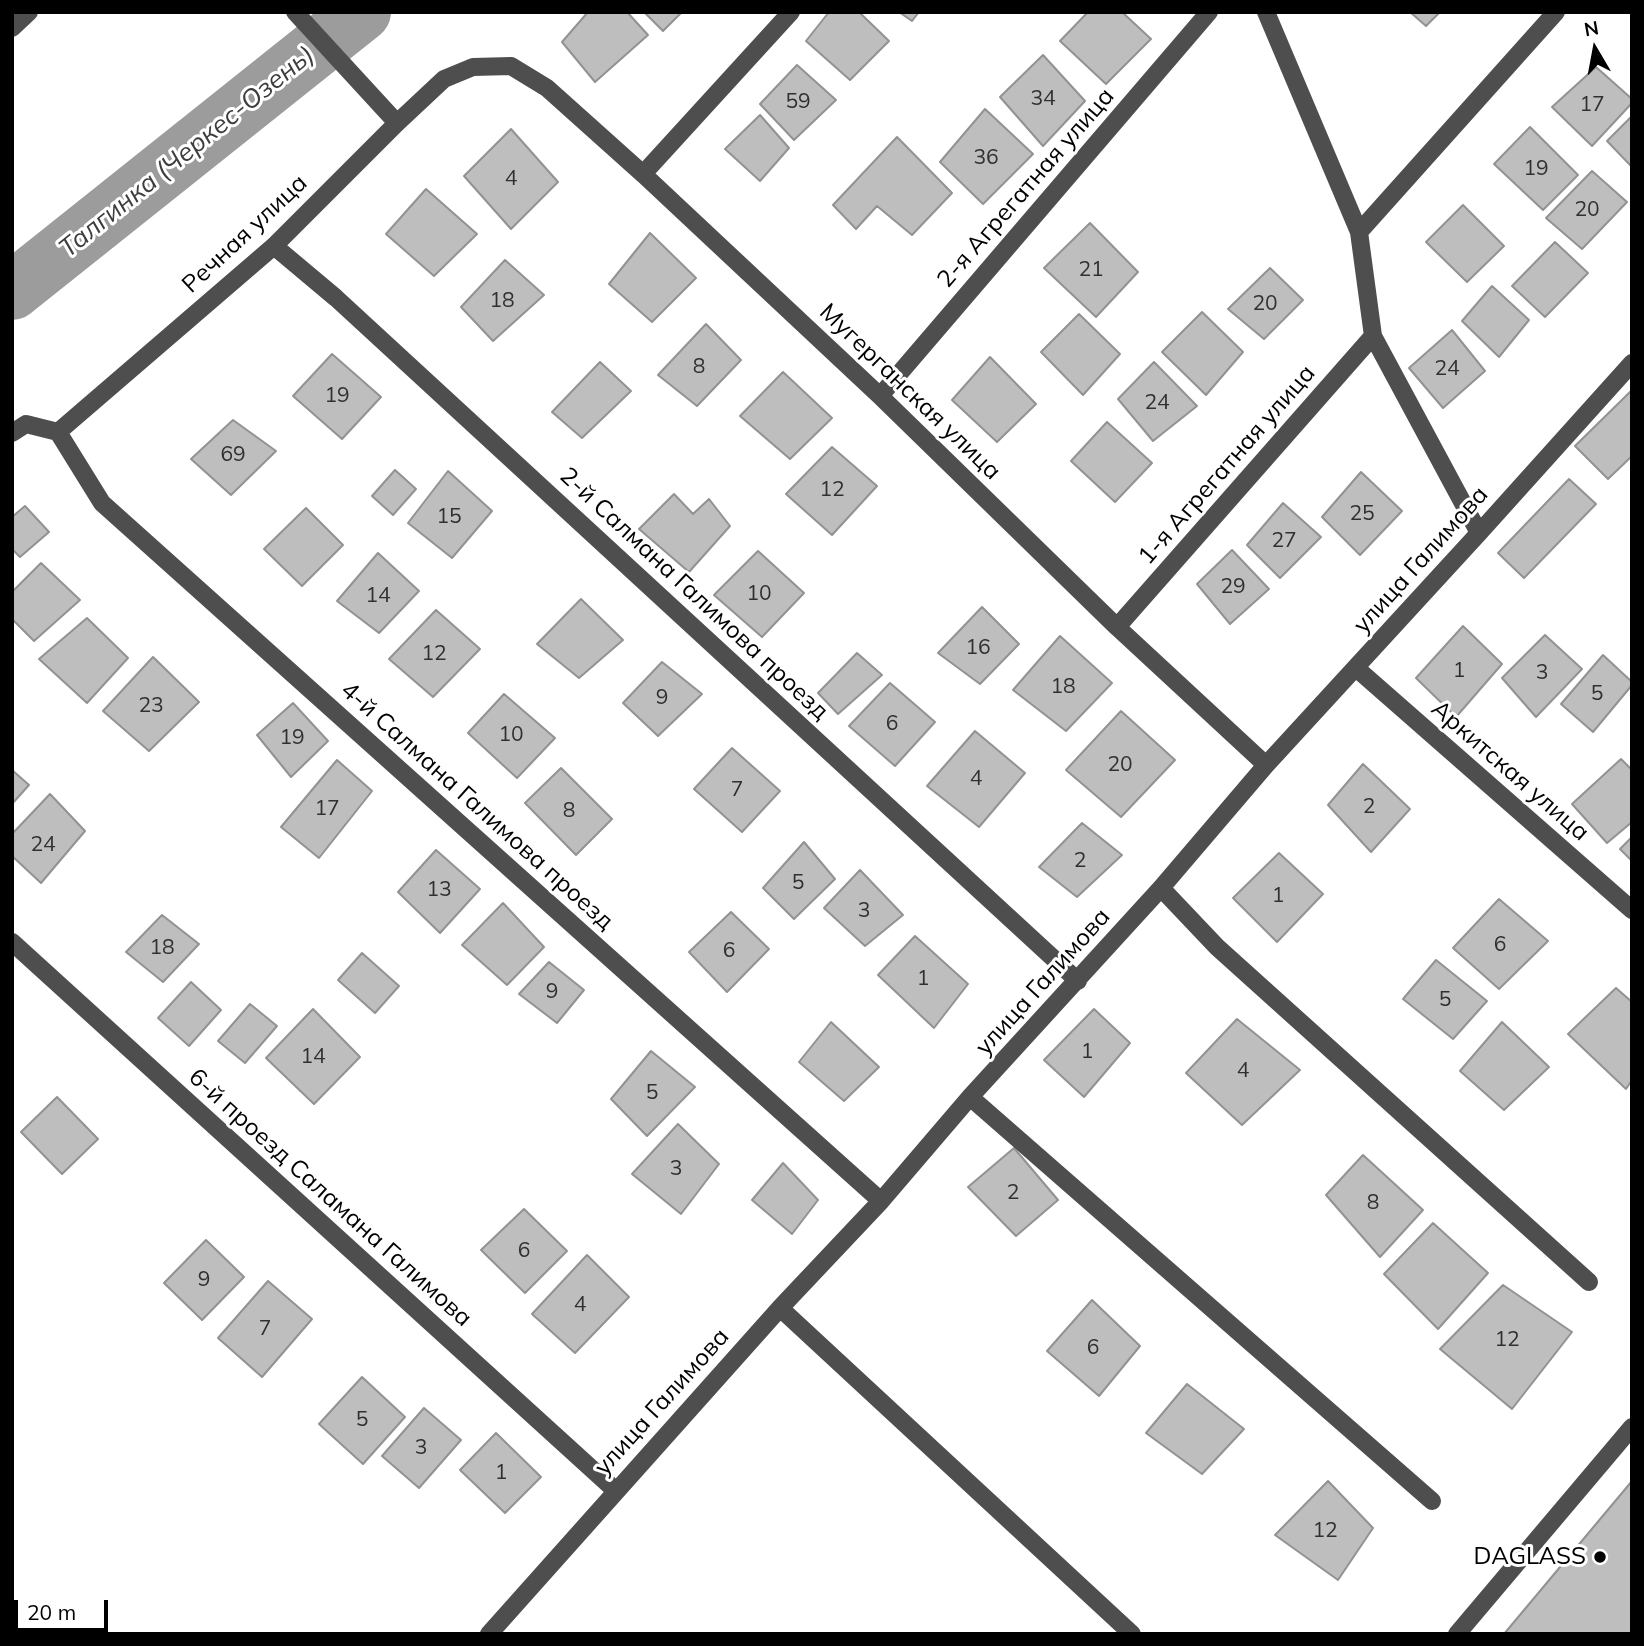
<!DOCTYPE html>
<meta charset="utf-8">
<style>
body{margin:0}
#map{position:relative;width:1644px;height:1646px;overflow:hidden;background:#fff;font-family:Mulish,sans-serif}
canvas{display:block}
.frame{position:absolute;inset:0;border:14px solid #000;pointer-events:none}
.north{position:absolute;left:1560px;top:14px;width:70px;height:70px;-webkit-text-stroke:5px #fff;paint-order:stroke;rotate:350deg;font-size:19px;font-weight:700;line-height:28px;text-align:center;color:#000}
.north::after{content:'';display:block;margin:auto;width:24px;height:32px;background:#000;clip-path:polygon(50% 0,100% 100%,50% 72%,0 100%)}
.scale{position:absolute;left:14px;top:1600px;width:94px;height:32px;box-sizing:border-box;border:4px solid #000;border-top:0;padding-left:9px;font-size:21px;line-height:24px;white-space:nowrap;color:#000;-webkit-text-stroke:5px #fff;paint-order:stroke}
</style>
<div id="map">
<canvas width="1644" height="1646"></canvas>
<div class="frame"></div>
<div class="north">N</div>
<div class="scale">20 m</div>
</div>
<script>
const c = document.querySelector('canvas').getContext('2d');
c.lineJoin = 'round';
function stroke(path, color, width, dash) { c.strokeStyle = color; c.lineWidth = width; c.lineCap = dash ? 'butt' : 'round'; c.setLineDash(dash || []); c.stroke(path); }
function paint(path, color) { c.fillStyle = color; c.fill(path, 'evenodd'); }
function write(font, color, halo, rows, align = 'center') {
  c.font = font + ' Mulish,sans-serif'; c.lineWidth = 6; c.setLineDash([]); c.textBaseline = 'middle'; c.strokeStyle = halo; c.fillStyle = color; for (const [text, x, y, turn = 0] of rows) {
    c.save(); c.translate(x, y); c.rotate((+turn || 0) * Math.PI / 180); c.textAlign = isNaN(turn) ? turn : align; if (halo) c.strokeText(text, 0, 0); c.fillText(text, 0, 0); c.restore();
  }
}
stroke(new Path2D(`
 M12 291 362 12`), '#9c9c9c', 58);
const building = new Path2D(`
 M588 12H627L648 35 595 82 562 42Z
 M644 12H682L663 31Z
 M829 12H859L889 41 850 80 806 41Z
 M899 12H919L912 21Z
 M1088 12H1122L1151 39 1106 84 1060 41Z
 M1410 12H1440L1426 26Z
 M1043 55 1085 101 1043 146 1000 97Z
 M797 65 836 100 794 140 760 104Z
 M1596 67 1632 99V103L1592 146 1552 107Z
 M985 109 1033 154 983 204 940 162Z
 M760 115 789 148 760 181 725 149Z
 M1632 116V167L1607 141Z
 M1530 127 1578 175 1543 210 1494 164Z
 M511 129 558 182 511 229 464 176Z
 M897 137 952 193 912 235 877 206 856 229 833 205Z
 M1592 171 1627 202 1582 249 1546 218Z
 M426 189 477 234 434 276 386 234Z
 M1463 205 1504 246 1467 282 1426 242Z
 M1090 223 1138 272 1096 317 1044 268Z
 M650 233 696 278 652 322 609 284Z
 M1555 242 1588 273 1545 317 1512 286Z
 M505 260 544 295 493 341 461 307Z
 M1270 268 1303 300 1264 339 1228 309Z
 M1492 286 1529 320 1499 357 1462 321Z
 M1202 312 1243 352 1206 395 1162 352Z
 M1079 314 1120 354 1083 395 1041 352Z
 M706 324 741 360 697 406 658 375Z
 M1452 330 1485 371 1443 408 1409 368Z
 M332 354 381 397 342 439 293 396Z
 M990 357 1036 404 997 442 952 400Z
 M600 362 631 391 582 438 552 412Z
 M1154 362 1197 406 1153 441 1118 399Z
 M783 372 832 418 790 459 740 416Z
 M1632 390V456L1608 479 1575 446Z
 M233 420 276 451 231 495 191 459Z
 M1107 422 1152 463 1115 502 1071 461Z
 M832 447 877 486 832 535 786 494Z
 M395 470 416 489 393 515 372 496Z
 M448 471 492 511 452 558 408 523Z
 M1361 472 1402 511 1360 555 1322 517Z
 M1569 479 1596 504 1524 578 1498 553Z
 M674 494 693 514 709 499 730 526 689 572 639 529Z
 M1283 503 1321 537 1280 578 1247 545Z
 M25 506 49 532 20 557 12 549V517Z
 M306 508 343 545 302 586 264 549Z
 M1232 550 1269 589 1230 624 1197 584Z
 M758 551 804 593 762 637 714 595Z
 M378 553 419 591 379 633 337 601Z
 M41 563 80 600 34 641 12 619V592Z
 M581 599 623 640 579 678 537 644Z
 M982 607 1019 644 980 684 938 653Z
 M436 610 480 649 433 697 389 659Z
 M87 618 128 658 87 703 39 659Z
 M1463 626 1502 664 1456 717 1416 678Z
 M1545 635 1582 669 1536 717 1502 678Z
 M1060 636 1112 683 1066 731 1013 690Z
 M857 653 882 675 838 714 818 693Z
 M1603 655 1632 682V685L1593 732 1561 704Z
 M153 657 199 702 149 751 103 711Z
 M662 662 702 694 658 736 623 703Z
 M890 683 935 722 895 766 849 726Z
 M504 694 555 738 517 778 468 733Z
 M293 703 328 741 291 777 257 735Z
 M1121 711 1175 760 1121 817 1066 770Z
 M975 731 1025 773 979 827 927 786Z
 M732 748 780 791 742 832 694 789Z
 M1621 759 1632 770V822L1607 843 1572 804Z
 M337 760 372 791 319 858 281 827Z
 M1363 764 1410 809 1371 852 1328 805Z
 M561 768 612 819 576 855 525 803Z
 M12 770 29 785 12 804Z
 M50 794 85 831 41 883 12 856V834Z
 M1082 823 1122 855 1077 897 1039 867Z
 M1632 837V861L1620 849Z
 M804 842 835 879 794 919 763 888Z
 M436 850 480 889 440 933 398 892Z
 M1279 853 1323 894 1277 942 1233 898Z
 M860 870 903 915 865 946 824 908Z
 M1499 899 1548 941 1499 989 1453 948Z
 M503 903 544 947 507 985 462 945Z
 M731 912 769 949 727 992 689 952Z
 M162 915 199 944 163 982 126 952Z
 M915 936 968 984 934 1028 878 975Z
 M362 953 399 986 375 1013 338 980Z
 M1436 960 1487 1001 1453 1039 1403 999Z
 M549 962 584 990 557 1023 519 994Z
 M191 982 221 1010 189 1046 158 1018Z
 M1616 988 1632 1002V1080L1626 1089 1568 1034Z
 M250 1004 277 1026 245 1063 218 1041Z
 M313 1009 360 1057 314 1104 266 1058Z
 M1094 1009 1130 1043 1084 1097 1044 1060Z
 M1237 1019 1300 1070 1242 1125 1186 1073Z
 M831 1022 879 1067 844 1101 799 1062Z
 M1502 1022 1549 1067 1504 1110 1460 1071Z
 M651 1051 695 1087 647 1136 611 1099Z
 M57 1097 98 1139 62 1174 21 1132Z
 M678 1124 719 1164 681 1214 632 1174Z
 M1014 1148 1058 1200 1016 1236 968 1187Z
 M1363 1155 1423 1210 1380 1257 1326 1195Z
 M783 1163 818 1200 792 1234 752 1200Z
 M524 1209 567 1251 525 1293 481 1250Z
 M1433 1223 1488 1273 1438 1329 1384 1274Z
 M206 1240 244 1277 202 1320 164 1283Z
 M587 1255 629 1297 575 1353 532 1314Z
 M268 1281 312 1319 262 1377 218 1338Z
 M1503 1285 1572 1332 1512 1409 1440 1349Z
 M1092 1300 1140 1346 1099 1396 1047 1351Z
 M362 1377 405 1417 363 1464 319 1424Z
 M1187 1384 1244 1429 1202 1474 1146 1433Z
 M424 1408 461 1440 419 1488 382 1456Z
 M496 1433 541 1477 505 1513 460 1470Z
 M1328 1481 1373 1528 1338 1580 1275 1535Z
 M1632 1481V1634H1504Z`);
paint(building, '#bebebe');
stroke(building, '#929292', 2);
stroke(new Path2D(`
 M295 12 397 123
 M1266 12 1359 232 1373 336 1479 533
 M12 28 29 12
 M643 174 791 12
 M1359 232 1556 12
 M274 246 336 298 1078 981
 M880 396 1209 12
 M58 432 102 503 881 1201
 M12 433 26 424 58 432 274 246 397 123 444 79 473 67 511 66 547 88 643 174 880 396 1117 627 1266 765
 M1117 627 1373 336
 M1356 668 1632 910
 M1161 888 1217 947 1589 1282
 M12 942 615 1490
 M970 1097 1432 1501
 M780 1308 1132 1634
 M489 1634 780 1308 881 1201 970 1097 1161 888 1266 765 1479 533 1632 363
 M1457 1634 1632 1427`), '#4e4e4e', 18);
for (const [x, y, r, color] of [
 [1600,1557,7,"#000"]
]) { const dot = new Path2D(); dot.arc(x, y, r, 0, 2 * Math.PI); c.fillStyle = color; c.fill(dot); stroke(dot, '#fff', 2.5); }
write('21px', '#303030', null, [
 ["34",1043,99],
 ["59",798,102],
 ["17",1592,105],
 ["36",986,158],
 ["19",1536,169],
 ["4",511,179],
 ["20",1587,210],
 ["21",1091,270],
 ["18",502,301],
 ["20",1265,304],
 ["8",699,367],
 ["24",1447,369],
 ["19",337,396],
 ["24",1157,403],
 ["69",233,455],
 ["12",832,490],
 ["25",1362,514],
 ["15",449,517],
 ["27",1284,541],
 ["29",1233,587],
 ["10",759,594],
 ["14",378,596],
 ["16",978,648],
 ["12",434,654],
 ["1",1459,671],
 ["3",1542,673],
 ["18",1063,687],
 ["5",1597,694],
 ["9",662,698],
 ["23",151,706],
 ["6",892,724],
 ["10",511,735],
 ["19",292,738],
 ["20",1120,765],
 ["4",976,779],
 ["7",737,790],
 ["2",1369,807],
 ["17",327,809],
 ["8",569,811],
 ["24",43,845],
 ["2",1080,861],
 ["5",798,883],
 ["13",439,890],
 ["1",1278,896],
 ["3",864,911],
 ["6",1500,945],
 ["18",162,948],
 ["6",729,951],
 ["1",923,979],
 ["9",552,992],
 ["5",1445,1000],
 ["1",1087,1052],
 ["14",313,1057],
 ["4",1243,1071],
 ["5",652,1093],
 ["3",676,1169],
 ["2",1013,1193],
 ["8",1373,1203],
 ["6",524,1251],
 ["9",204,1280],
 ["4",580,1305],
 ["7",265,1329],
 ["12",1507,1340],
 ["6",1093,1348],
 ["5",362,1420],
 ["3",421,1448],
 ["1",501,1473],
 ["12",1325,1531]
]);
write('24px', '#000', '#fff', [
 ["2-я Агрегатная улица",1026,188,-49],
 ["Речная улица",245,234,-43],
 ["Мугерганская улица",910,392,44],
 ["1-я Агрегатная улица",1227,465,-49],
 ["улица Галимова",1421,560,-48],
 ["2-й Салмана Галимова проезд",694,594,43],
 ["Аркитская улица",1510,771,41],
 ["4-й Салмана Галимова проезд",477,806,42],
 ["улица Галимова",1043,982,-48],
 ["6-й проезд Саламана Галимова",330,1198,42],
 ["улица Галимова",662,1402,-48]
]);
write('24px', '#000', '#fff', [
 ["DAGLASS",1586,1557]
], 'right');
write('italic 26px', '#3d3d3d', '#fff', [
 ["Талгинка (Черкес-Озень)",187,152,-39]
]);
</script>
